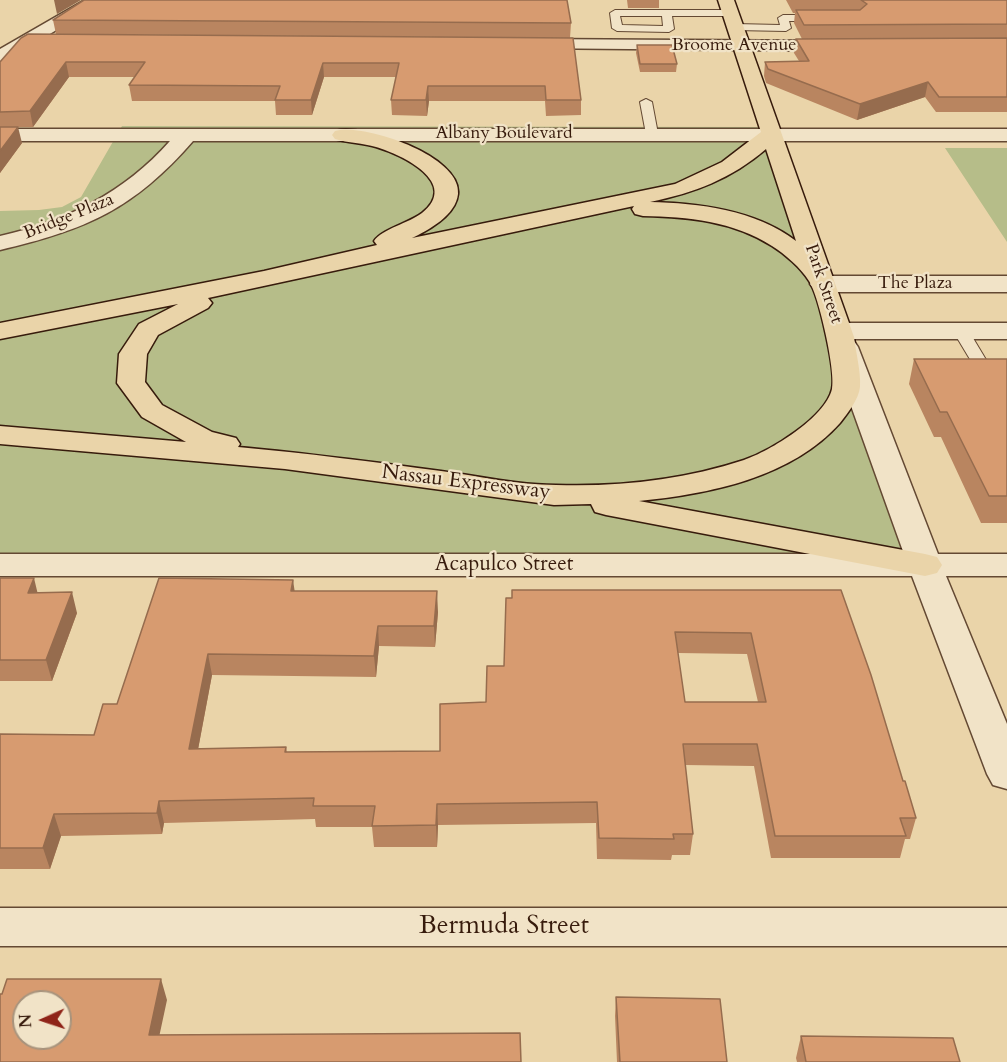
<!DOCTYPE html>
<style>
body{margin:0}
#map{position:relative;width:1007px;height:1062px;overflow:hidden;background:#ead4a9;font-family:Cardo,serif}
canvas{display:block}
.north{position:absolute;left:12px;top:990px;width:60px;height:60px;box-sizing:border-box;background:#f1e3c7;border:2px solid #a7937c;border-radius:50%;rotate:267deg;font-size:16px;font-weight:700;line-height:24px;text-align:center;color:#371b0c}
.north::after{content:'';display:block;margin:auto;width:21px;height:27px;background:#8f2418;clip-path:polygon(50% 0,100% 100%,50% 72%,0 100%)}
</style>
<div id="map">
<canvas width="1007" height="1062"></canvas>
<div class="north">N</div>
</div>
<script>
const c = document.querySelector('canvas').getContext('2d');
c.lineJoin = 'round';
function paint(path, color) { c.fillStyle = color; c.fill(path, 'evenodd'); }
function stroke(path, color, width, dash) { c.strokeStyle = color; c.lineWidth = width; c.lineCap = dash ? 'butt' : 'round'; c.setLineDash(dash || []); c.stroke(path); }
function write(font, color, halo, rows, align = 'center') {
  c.font = font + ' Cardo,serif'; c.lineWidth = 4.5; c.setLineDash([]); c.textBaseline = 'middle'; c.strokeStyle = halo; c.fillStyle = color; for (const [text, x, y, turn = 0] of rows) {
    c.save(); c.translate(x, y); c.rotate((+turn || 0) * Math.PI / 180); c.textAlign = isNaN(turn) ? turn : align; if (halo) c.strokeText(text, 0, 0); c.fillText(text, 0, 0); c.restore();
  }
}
paint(new Path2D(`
 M122 126 763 127 925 565H0V211L39 210 62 207 81 197Z
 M945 148H1007V242Z`), '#b6bd89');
const service = new Path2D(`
 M615 10H730L735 13 730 16H672L674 29 669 32 617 31 612 28 610 13ZM620 16H662L663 26 622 25Z
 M783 15H820L825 18 820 21H789L791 28 786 31 735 30 730 27 735 24 780 25 778 18Z
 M646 99 652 102 658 134 652 138 646 134 640 102Z
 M961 326 967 328 988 363 986 366 980 368 974 366 953 331Z`);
const minor = new Path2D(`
 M85 0H105L6 61 0 62V49Z
 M529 39 840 41 846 42 849 46 846 50 840 51 523 48 520 44 523 40Z
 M0 129H1007V141H193C134 209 86 230 0 250V236C67 221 124 193 170 141H0Z
 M823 276H1007V292H823L814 289 810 284 814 279Z
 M839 323H1007V339H845L854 341 858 347 938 554H1007V576H946L1007 724V789L993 785 987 774 912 576H0V554H904L830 347 834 341 843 339 830 337 826 331 830 325Z
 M0 908H1007V946H0Z`);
const trunk = new Path2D(`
 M718 0H734L854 337C856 353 861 372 860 387 859 399 847 414 840 423 791 478 709 494 639 501L925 554 937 557 942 565 937 573 925 576 606 515 595 512 591 504 554 505 285 469 0 444V426L186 442 142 417 117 383 119 354 139 324 178 304 0 339V323L264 271 377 245 374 241C382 229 409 223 422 213 460 183 403 155 376 147 363 143 348 143 335 139L332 135 335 131C364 123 462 156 458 194 456 215 429 230 412 238L675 184 722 162 761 132ZM766 149 796 241C756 210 699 203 650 202 694 193 731 179 766 149ZM634 206 632 209 635 214 643 216C688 217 733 221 772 246 785 254 801 268 809 281 819 296 836 372 832 389 825 418 770 451 744 460 683 480 620 487 556 485 518 485 479 476 441 471 374 462 306 453 238 447L240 444 236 438 212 432 162 405 145 382 147 354 158 335 208 308 212 303 208 298Z`);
stroke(service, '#644933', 2);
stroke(minor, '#644933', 3);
stroke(trunk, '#371b0c', 3);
paint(service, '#f1e3c7');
paint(minor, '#f1e3c7');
paint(trunk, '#ead4a9');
paint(new Path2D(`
 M627 0H659V8H628Z
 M786 0H1007V38L802 39 794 23 795 13H793Z
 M53 20 571 23 570 38 56 34Z
 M573 38 581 100V115L546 116 545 101H429L427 116 392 115 391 100 396 77H324L312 115H276L275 101H132L129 85 135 77H69L33 127H13L22 143 0 173V62Z
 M1007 38V112H936L925 97 857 120 766 83 764 76 765 62 799 61 794 53 796 39Z
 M637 45 677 64 676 72H640L636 53Z
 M914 359H1007V523H981L941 437H934L909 384Z
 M0 578 38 593 77 613 52 681H0Z
 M841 590 903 781 916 818 910 839H905L900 858H771L754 766 685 765 693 834 690 855H672L671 860 597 859 596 823 438 825 437 847H374L372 827H316L315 819 164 823 162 834 61 836 50 869H0V734L94 735 117 704 295 591 438 612 435 647 379 646 376 677 212 675 198 749 286 747 287 752 440 751 486 702 504 666ZM678 653 747 654 758 702H685Z
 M616 997 727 1062H617L615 1016Z
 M801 1036 960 1062H797L796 1058Z`), '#b98560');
paint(new Path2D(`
 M54 0H81L57 14Z
 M66 62 69 77 33 127 30 111Z
 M323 63 324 77 312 115 311 100Z
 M928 82 925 97 857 120 860 104Z
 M428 86 429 101 427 116 426 100Z
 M18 127 22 143 0 173V151Z
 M34 578 39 599 28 593Z
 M293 580 296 600 291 591Z
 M437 591 438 612 435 647 434 626Z
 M72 592 77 613 52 681 46 660Z
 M378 626 379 646 376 677 374 656Z
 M208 654 212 675 194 771 189 749Z
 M159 801 164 823 162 834 157 813Z
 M437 804 438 825 437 847 436 825Z
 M54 814 61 836 50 869 43 848Z
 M161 979 167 1000 155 1056 149 1035Z`), '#966c4e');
const building = new Path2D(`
 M84 0H567L571 23 53 20Z
 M861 0H1007V24L804 25 796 10H860L867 4Z
 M28 34 573 38 581 100H546L545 86H428L426 100H391L399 63H323L311 100H275L280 86 129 85 145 62H66L30 111 0 112V62L21 38Z
 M1007 38V97H939L928 82 860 104 768 69 765 62 809 61 796 39Z
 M637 45H672L677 64H640Z
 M0 127H18L0 151Z
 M914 359H1007V496H989L947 412H940Z
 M0 578H34L28 593 72 592 46 660H0Z
 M159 578 293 580 291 591H437L434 626H378L374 656 208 654 189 749 286 747 285 752 440 751V704L486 702 487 666H504L506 598H512V590H841L871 675 903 781H905L916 818H900L906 836H775L757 744H683L693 834H673L674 839 599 838 597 802 437 804 436 825 372 826 375 806H313L314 798 159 801 157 813 54 814 43 848H0V734L94 735 103 704H117ZM675 632 751 633 766 702H685Z
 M7 979H161L149 1035 520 1033 521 1062H0V994H2ZM24 1002H60V1038H24Z
 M616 997 720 999 727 1062H620Z
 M801 1036 953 1038 960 1062H806Z`);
paint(building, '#d79b70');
stroke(building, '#966c4e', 1.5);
write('18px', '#371b0c', '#f1e3c7', [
 ["Broome Avenue",734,46],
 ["Albany Boulevard",504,134],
 ["Bridge Plaza",69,217,-22],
 ["Park Street",823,284,71],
 ["The Plaza",915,284]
]);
write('21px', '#371b0c', '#f1e3c7', [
 ["Nassau Expressway",466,483,7],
 ["Acapulco Street",504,565]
]);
write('26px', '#371b0c', '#f1e3c7', [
 ["Bermuda Street",504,927]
]);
</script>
